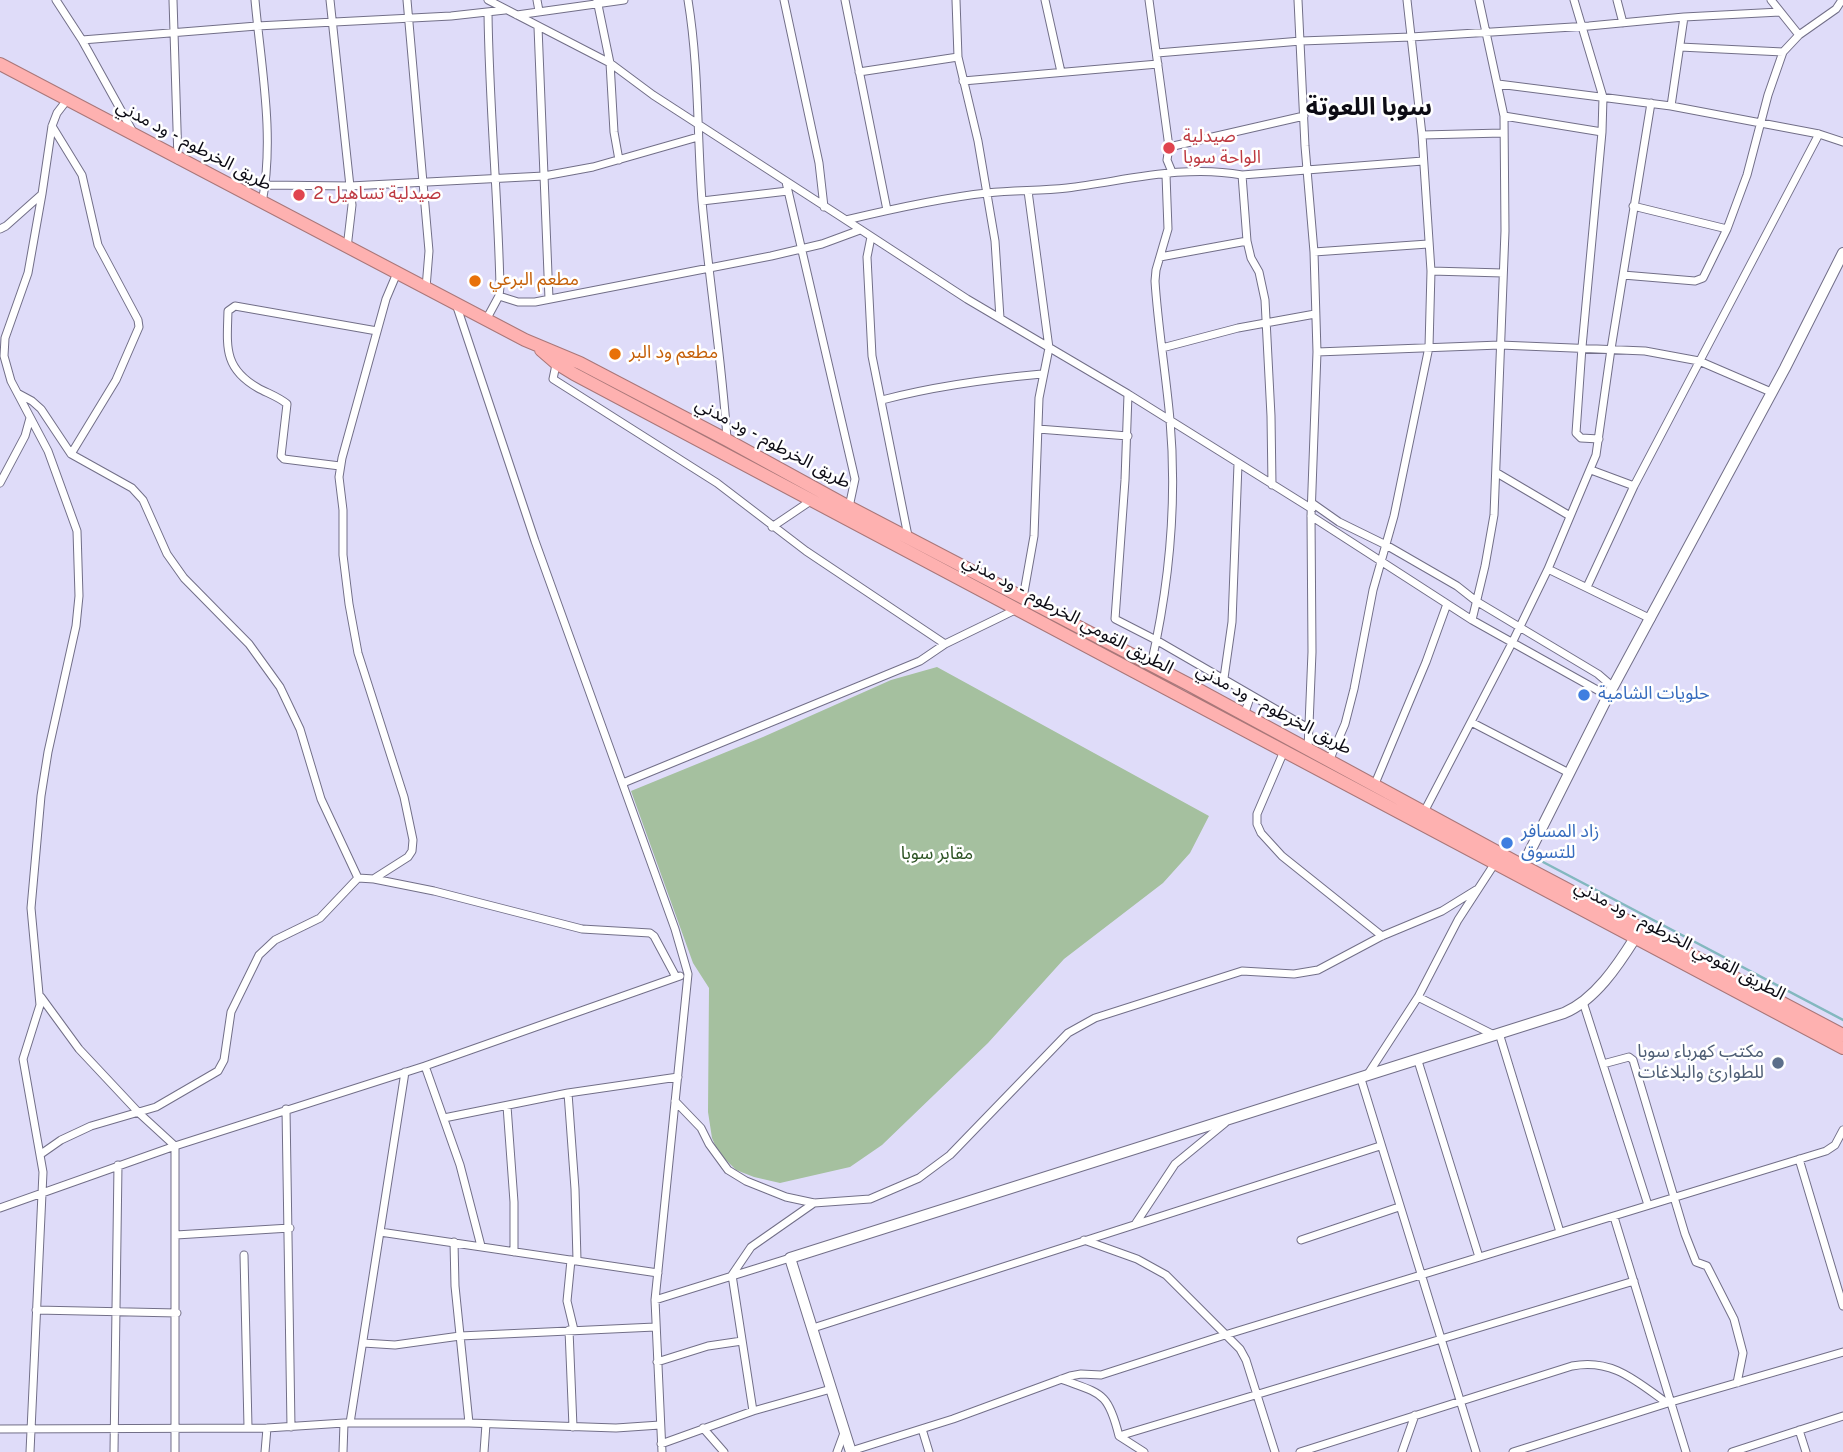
<!DOCTYPE html>
<meta charset="utf-8">
<style>
body{margin:0}
canvas{display:block;background:#dfdcf9}
</style>
<canvas width="1843" height="1452"></canvas>
<script>
const c = document.querySelector('canvas').getContext('2d');
c.lineJoin = 'round';
function paint(path, color) { c.fillStyle = color; c.fill(path, 'evenodd'); }
function stroke(path, color, width, dash) { c.strokeStyle = color; c.lineWidth = width; c.lineCap = dash ? 'butt' : 'round'; c.setLineDash(dash || []); c.stroke(path); }
function write(font, color, halo, rows, align = 'center') {
  c.font = font + ' Overpass,"Noto Sans Arabic",sans-serif'; c.lineWidth = 5; c.setLineDash([]); c.textBaseline = 'middle'; c.strokeStyle = halo; c.fillStyle = color; for (const [text, x, y, turn = 0] of rows) {
    c.save(); c.translate(x, y); c.rotate((+turn || 0) * Math.PI / 180); c.textAlign = isNaN(turn) ? turn : align; if (halo) c.strokeText(text, 0, 0); c.fillText(text, 0, 0); c.restore();
  }
}
paint(new Path2D(`
 M937 667 1209 816 1190 853 1163 883 1064 959 988 1043 882 1145 850 1167 780 1183 754 1177 736 1170 718 1152 712 1138 708 1112 709 988 693 963 631 791 763 737 891 680Z`), '#a5c09f');
stroke(new Path2D(`
 M1543 862 1843 1020`), '#83b8bf', 2.5);
const street = new Path2D(`
 M56 0 82 40 133 132
 M173 0 178 160
 M255 0C261 66 275 137 262 203
 M330 0 352 205 347 248
 M407 0 429 251 426 288
 M488 0 610 63 653 95 846 220C892 209 940 198 987 193 1014 190 1040 191 1067 188 1125 181 1183 164 1242 175L1423 161
 M537 0 539 11
 M597 0 610 63 614 132 619 160
 M688 0C699 67 697 134 702 201 709 281 722 360 727 439
 M784 0 819 163 824 207
 M845 0 887 210
 M956 0 958 57 978 141 995 241 1000 318
 M1045 0 1061 72
 M1149 0 1169 147 1167 160 1172 172 1166 175 1168 229 1156 270 1155 281C1158 328 1166 374 1170 420 1177 500 1169 586 1151 665
 M1298 0 1305 146 1314 252 1317 352 1311 516 1312 652 1308 749
 M1574 0 1603 97 1602 132 1582 347 1576 433 1581 438 1599 439
 M1617 0 1623 23
 M1771 0 1799 35
 M517 15 624 0
 M538 27 549 299
 M82 40 257 26 451 16 505 10
 M1680 47 1783 52
 M1157 53 1301 41 1411 37 1589 26 1684 17 1780 12
 M859 72 958 57
 M963 81 1158 64
 M1498 84 1671 106 1819 134 1843 142
 M1671 106 1684 17
 M1504 116 1602 132
 M52 126 82 175 98 245 138 320 139 327 116 380 71 454
 M1422 135 1503 133
 M1169 147 1304 116
 M1242 175 1247 241 1251 258 1259 272 1265 300 1271 416 1272 485
 M786 182 855 479 849 507
 M266 185 350 186 544 176 593 167 698 137
 M702 201 788 191
 M1633 206 1727 229
 M846 220 967 299 1128 394 1312 509
 M0 229 6 226 42 194 52 126 57 113 67 100
 M871 237 867 257 872 356 908 536
 M1314 252 1428 244
 M1160 257 1247 241
 M1431 271 1503 273
 M1623 275 1695 281 1703 278 1727 229 1747 175 1768 95 1783 52 1799 35 1836 9 1842 0
 M499 296 518 302H535L771 256 822 244 860 230
 M456 304 535 541 675 929 688 974 655 1300 662 1452
 M486 320 499 296 500 287C498 195 489 104 488 12
 M1162 348 1238 328 1315 314
 M1317 352 1500 345 1645 351 1699 361 1771 392
 M557 360 553 379 717 483 806 551 945 644
 M19 394 32 401 41 409 71 454 132 488 143 500 167 554 184 578 249 644 280 687 300 729 321 799 358 878
 M1128 394 1125 480 1115 619 1156 640 1308 728
 M882 400C935 386 987 379 1042 374
 M1038 429 1128 436
 M340 466 284 459 281 456 287 404C279 397 267 393 258 388 223 368 227 346 228 311L235 306 377 331
 M1591 470 1634 486
 M1497 473 1570 516
 M0 483 25 436 30 418
 M1312 503 1339 522 1386 545 1457 586 1476 601 1598 674 1613 687
 M1311 516 1472 620 1608 696
 M772 527 812 500
 M1548 569 1651 619
 M1587 587 1634 486 1819 134
 M1023 598 1034 536 1039 398 1049 348 1028 191
 M1472 620 1485 566 1494 515 1505 231 1504 116 1479 0
 M1224 678 1232 622 1238 464
 M1244 715 1251 695
 M1471 722 1569 773
 M1284 751 1257 814V824L1261 833 1282 856 1382 936
 M1329 761 1345 724 1354 689 1373 590 1394 516 1429 347 1431 271 1422 135 1407 0
 M623 783 920 661 945 644 1017 609
 M1374 786 1426 662 1447 604
 M1424 812 1512 643 1548 569 1596 455 1611 349 1651 103
 M375 878 408 857 412 851 413 840 404 797 358 653 349 604 343 555V510L339 477 342 458 386 299 397 273
 M41 997 79 1049 139 1113 175 1146V1452
 M1418 997 1494 1035
 M1583 1002 1648 1205
 M1499 1033 1560 1232
 M1418 1061 1479 1257
 M1603 1064 1629 1057 1633 1060 1685 1234 1696 1262 1707 1266 1734 1319 1743 1353 1737 1383
 M425 1066 460 1165 481 1246
 M1368 1074 1418 997 1458 920 1495 863
 M1361 1079 1476 1452
 M568 1093 575 1189 577 1260
 M675 1101 701 1128 709 1144 728 1170 746 1181 786 1197 814 1203 870 1199 919 1178 950 1155 1068 1033 1095 1018 1242 971 1294 974 1318 970 1382 936 1442 911 1476 890
 M507 1106 514 1202V1252
 M286 1109 291 1427
 M444 1118 568 1093 678 1077
 M41 1154 61 1140 91 1126 156 1107 218 1071 224 1060 231 1012 259 955 275 940 320 918 358 878 374 879 434 891 582 929 650 933 654 936 676 977
 M1799 1159 1843 1306
 M0 1208 175 1146 425 1066 680 976
 M1614 1217 1686 1452
 M1136 1223 1175 1164 1225 1123
 M380 1232 658 1273
 M176 1235 290 1228
 M1084 1240 1137 1259 1166 1275 1240 1349 1246 1360 1275 1452
 M1301 1240 1399 1207
 M454 1242 455 1286 469 1423
 M244 1255 248 1427
 M571 1260 567 1301 574 1330
 M655 1300 790 1258
 M36 1310 177 1313
 M813 1328 1380 1146
 M569 1330 573 1427
 M363 1343 395 1345 460 1336 655 1327
 M657 1362 708 1346 742 1341
 M1061 1379C1101 1394 1108 1391 1119 1436L1144 1452
 M753 1411 732 1275 751 1247 814 1203
 M350 1423 405 1072
 M703 1428 724 1452
 M0 1429 267 1428 344 1423H469L616 1428 660 1425
 M922 1429 929 1452
 M1799 1430 1806 1452
 M1119 1436 1634 1281
 M661 1444 753 1411 831 1389
 M851 1451 953 1419 1070 1376 1081 1374 1101 1375 1225 1335 1826 1151 1835 1145 1843 1130
 M30 1452 43 1172 23 1059 40 1005 31 908 41 796 48 752 76 626 79 596 77 531 48 451 11 381 4 356 5 338 28 273 42 194
 M114 1452 118 1165
 M265 1452 267 1428
 M343 1452 344 1423
 M484 1452 486 1424
 M837 1452 844 1433
 M1300 1452 1572 1366C1612 1358 1636 1381 1667 1403
 M1402 1452 1415 1415
 M1513 1452 1671 1402 1843 1352
 M1732 1452 1843 1416`);
const secondary = new Path2D(`
 M1520 871 1608 696 1785 368 1843 253
 M851 1452 790 1258 1564 1013C1595 1000 1618 965 1635 938`);
const highway = new Path2D(`
 M0 64 525 340 580 363 727 440 849 507 1188 684 1523 866 1843 1035
 M541 350 556 363 574 374 1843 1048`);
stroke(street, '#726f88', 9);
stroke(secondary, '#726f88', 12);
stroke(highway, '#a97779', 14);
stroke(street, '#fff', 7);
stroke(secondary, '#fff', 10);
stroke(highway, '#feb1b0', 12);
for (const [x, y, r, color] of [
 [1169,148,7,"#e0444e"],
 [299,195,7,"#e0444e"],
 [475,281,7,"#e8710a"],
 [615,354,7,"#e8710a"],
 [1584,695,7,"#3f7fe0"],
 [1507,843,7,"#3f7fe0"],
 [1778,1063,7,"#5c6f8a"]
]) { const dot = new Path2D(); dot.arc(x, y, r, 0, 2 * Math.PI); c.fillStyle = color; c.fill(dot); stroke(dot, '#fff', 2.5); }
write('18px', '#be3a42', '#fff', [
 ["صيدلية",1183,138],
 ["الواحة سوبا",1183,159],
 ["صيدلية تساهيل 2",313,195]
], 'left');
write('18px', '#0c0b14', '#fff', [
 ["طريق الخرطوم - ود مدني",193,147,28],
 ["طريق الخرطوم - ود مدني",772,445,28],
 ["الطريق القومي الخرطوم - ود مدني",1067,616,28],
 ["طريق الخرطوم - ود مدني",1273,711,28],
 ["الطريق القومي الخرطوم - ود مدني",1679,942,28]
]);
write('18px', '#c56008', '#fff', [
 ["مطعم البرعي",489,281],
 ["مطعم ود البر",629,354]
], 'left');
write('18px', '#366cbe', '#fff', [
 ["حلويات الشامية",1598,695],
 ["زاد المسافر",1521,833],
 ["للتسوق",1521,854]
], 'left');
write('18px', '#2e5425', '#fff', [
 ["مقابر سوبا",937,855]
]);
write('18px', '#4e5e75', '#fff', [
 ["مكتب كهرباء سوبا",1764,1053],
 ["للطوارئ والبلاغات",1764,1074]
], 'right');
write('bold 24px', '#0c0b14', '#fff', [
 ["سوبا اللعوتة",1369,110]
]);
</script>
